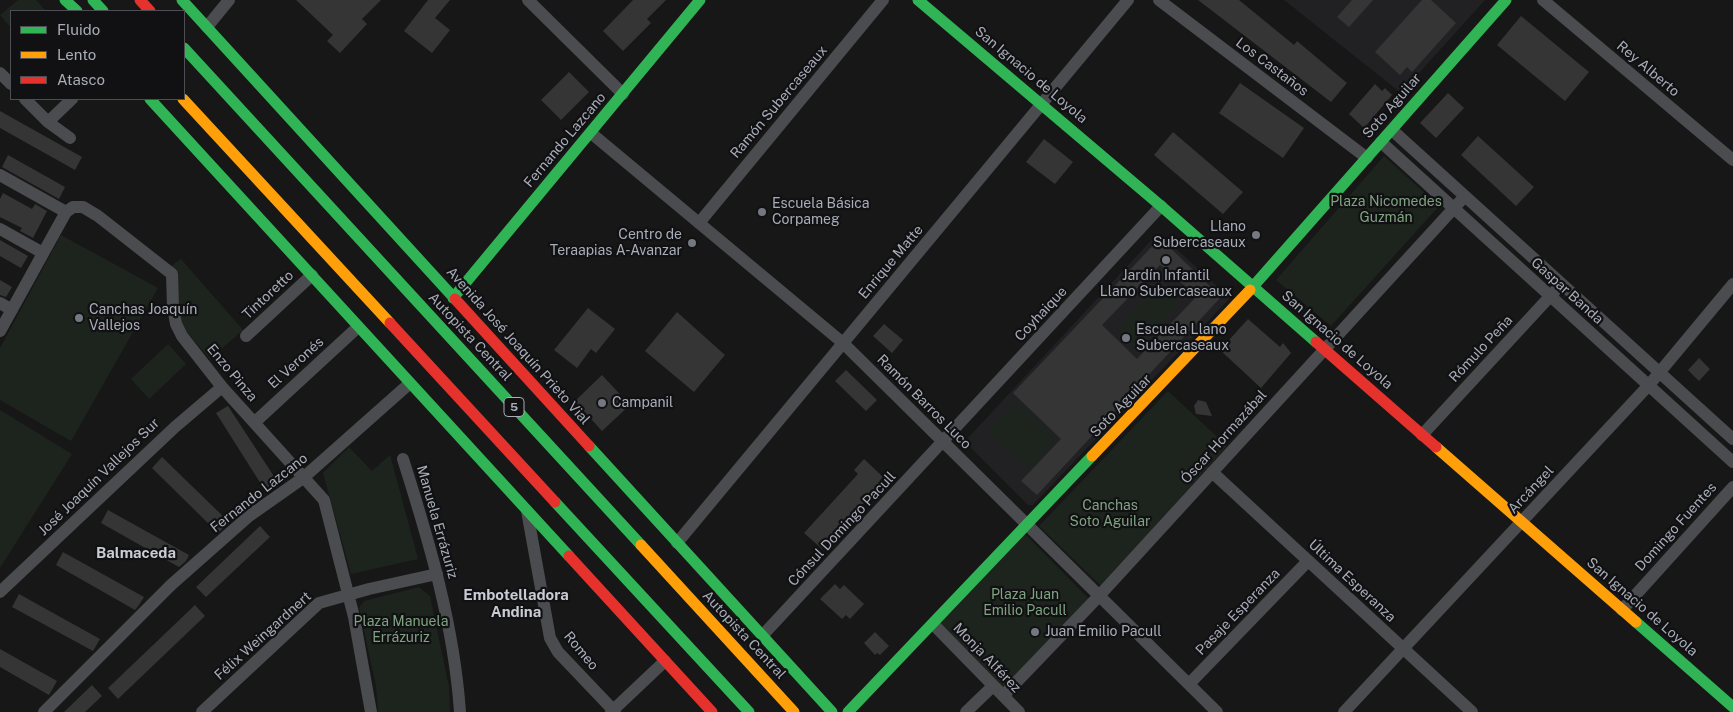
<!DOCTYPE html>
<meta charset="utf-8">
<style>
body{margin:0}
#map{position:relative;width:1733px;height:712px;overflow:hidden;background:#171717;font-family:"Public Sans",sans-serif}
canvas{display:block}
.legend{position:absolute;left:10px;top:10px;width:175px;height:90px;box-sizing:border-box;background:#111113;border:1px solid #4d4f55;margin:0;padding:6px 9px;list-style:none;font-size:15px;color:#a8adb8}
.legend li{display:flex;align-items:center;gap:10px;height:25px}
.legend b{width:25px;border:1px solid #4d4f55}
</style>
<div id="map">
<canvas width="1733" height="712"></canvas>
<ul class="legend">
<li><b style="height:6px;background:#30b455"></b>Fluido</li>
<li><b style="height:6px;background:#ff9f0a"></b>Lento</li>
<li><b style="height:6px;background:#e5322d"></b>Atasco</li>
</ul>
</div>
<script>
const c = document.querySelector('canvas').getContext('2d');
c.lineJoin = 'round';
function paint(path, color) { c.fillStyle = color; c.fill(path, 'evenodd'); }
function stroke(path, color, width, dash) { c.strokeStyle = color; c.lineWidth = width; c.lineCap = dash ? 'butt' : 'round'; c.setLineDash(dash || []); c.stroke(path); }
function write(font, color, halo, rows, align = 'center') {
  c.font = font + ' "Public Sans",sans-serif'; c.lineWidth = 4.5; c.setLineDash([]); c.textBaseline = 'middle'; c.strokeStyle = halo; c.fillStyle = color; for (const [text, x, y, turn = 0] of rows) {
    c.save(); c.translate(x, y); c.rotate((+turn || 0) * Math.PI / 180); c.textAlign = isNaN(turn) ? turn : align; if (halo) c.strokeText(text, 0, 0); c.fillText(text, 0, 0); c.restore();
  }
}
paint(new Path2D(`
 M1284 0H1485L1401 93Z
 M1157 234H1160L1230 298 1033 505H1028L968 445 967 439Z`), '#212123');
paint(new Path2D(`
 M18 0H36L46 11H11V28L0 15Z
 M1384 156 1439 206 1331 326 1276 280Z
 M61 235 158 288 71 441 0 400V348Z
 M181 259 243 330 210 359 179 323 170 267Z
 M1158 286 1178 305 1136 349 1116 330Z
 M168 344 186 364 149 399 131 379Z
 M1168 391 1227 446 1101 586 1039 526Z
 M1016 401 1057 439 1029 469 987 432Z
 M0 410 72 454 0 568Z
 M349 447 372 471 390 455 418 559 351 574 323 473Z
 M1025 534 1093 603 1002 692 937 625Z
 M419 587 430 596 449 687 450 712H378L376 686 359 608 364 601Z`), '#1d241e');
paint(new Path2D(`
 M296 0H381L362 19 367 24 340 53 327 41 333 35Z
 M428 0H450L435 18 450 30 432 53 404 31Z
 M633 0H666L647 19 651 23 623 51 603 31Z
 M1198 0H1239L1294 45 1297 41 1347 83 1331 102Z
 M1352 0H1373L1349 27 1337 17Z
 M1422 0H1431L1456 23 1412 72 1407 67 1400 75 1375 52Z
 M1521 16 1589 72 1565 101 1497 45Z
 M569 72 589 92 561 120 541 100Z
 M1240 83 1304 128 1283 158 1219 113Z
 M1375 84 1382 91 1385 88 1392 95 1364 128 1349 114Z
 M1448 93 1464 108 1436 138 1420 123Z
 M0 111 82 157 75 170 0 128Z
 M1173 132 1243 192 1223 214 1154 155Z
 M1478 136 1534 187 1516 206 1461 155Z
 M1044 139 1073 162 1055 184 1026 162Z
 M8 155 65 187 59 199 2 167Z
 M3 193 32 209 35 204 47 211 33 238 20 231 22 228 0 217V199Z
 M1160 238 1221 297 1037 495 1021 481 1061 439 1013 393ZM1160 265 1197 296 1137 359 1102 325Z
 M0 240 28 256 21 268 0 256Z
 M0 280 12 287 6 297 0 295Z
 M588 308 615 329 596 353 591 349 577 368 554 350Z
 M677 312 725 355 694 392 645 351Z
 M1248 319 1280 347 1283 343 1291 353 1261 388 1220 350Z
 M884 324 903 340 892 353 873 336Z
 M1699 358 1710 369 1699 381 1688 370Z
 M846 370 877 400 866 411 835 381Z
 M602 375 630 405 602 431 575 401Z
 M1198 400 1206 402 1212 416 1196 414 1194 406Z
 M228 406 279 484 266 492 216 413Z
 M162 457 229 522 218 533 152 468Z
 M864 459 883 477 880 480 884 484 862 505 822 549 804 533 858 474 854 470Z
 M108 510 189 555 186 561 179 567 101 523Z
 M260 526 270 537 206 597 196 587Z
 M63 552 144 597 139 605 135 610 56 565Z
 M835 584 840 589 844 585 864 604 850 619 846 615 842 619 820 599Z
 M19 594 100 639 93 651 12 607Z
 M195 605 205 616 118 699 108 688Z
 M875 632 889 646 880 655 877 653 875 655 864 643Z
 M0 649 57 681 49 695 0 667Z
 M92 685 102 696 85 712H64Z`), '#353536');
stroke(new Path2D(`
 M528 0 623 94
 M1159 0 1367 158
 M1543 0 1733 160
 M207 27 229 0
 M0 73 11 84
 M25 99 48 122 70 138
 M48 122 72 99
 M1392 130 1733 439
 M591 133 843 343 1217 712
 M1381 142 1733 462
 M0 175 66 212
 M699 223 883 0
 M0 229 43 253
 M0 303 12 310
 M0 331 66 212 73 207H83L98 216 172 274 173 307 176 324 182 336 222 387 324 500 354 617 371 712
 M246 336 312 275
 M255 422 358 327
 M1422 435 1555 291
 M403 459C429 541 454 625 460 712
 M1212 472 1472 712
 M527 511 550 638 558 652 615 712
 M677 543 1128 0
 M0 592 175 427 222 387
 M1622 610 1733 487
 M934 625 1019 712
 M762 636 1161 206
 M1189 684 1308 561
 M1003 696 1099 596 1465 196
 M44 712 171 585 249 516 303 478 409 384
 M202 712 319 603 369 589 437 574
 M611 712 665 661
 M966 712 993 686
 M1344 712 1649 385 1733 284`), '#4b4c50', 12);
stroke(new Path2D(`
 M65 0 77 11
 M93 0 103 11
 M182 0 455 299
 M918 0 1161 206 1316 342
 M184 48 641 545
 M150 99 569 556
 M1250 290 1506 0
 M453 298 700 0
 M589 446 832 712
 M555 502 749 712
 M1636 622 1733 707
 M848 712 1092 456`), '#30b455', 11);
stroke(new Path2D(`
 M183 99 390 323
 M1436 447 1636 622
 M1092 456 1250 290
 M641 545 794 712`), '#ff9f0a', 11);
stroke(new Path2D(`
 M140 0 150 11
 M455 299 589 446
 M390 323 555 502
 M1316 342 1436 447
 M569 556 712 712`), '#e5322d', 11);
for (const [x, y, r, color] of [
 [762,212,5,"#757880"],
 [1256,235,5,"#757880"],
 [692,243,5,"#757880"],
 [1166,260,5,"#757880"],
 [79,318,5,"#757880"],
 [1126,338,5,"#757880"],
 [602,403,5,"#757880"],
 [1035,632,5,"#757880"]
]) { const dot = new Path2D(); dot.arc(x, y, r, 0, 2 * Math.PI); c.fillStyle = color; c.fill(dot); stroke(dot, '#111113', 2); }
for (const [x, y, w] of [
 [514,407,20]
]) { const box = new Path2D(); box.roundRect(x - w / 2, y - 9.5, w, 19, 4); c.fillStyle = '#111113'; c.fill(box); stroke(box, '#a8adb8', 1); }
write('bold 12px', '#a8adb8', null, [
 ["5",514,407]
]);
write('14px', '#a8adb8', '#111113', [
 ["Los Castaños",1272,67,37],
 ["Rey Alberto",1648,69,40],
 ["San Ignacio de Loyola",1031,75,40],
 ["Ramón Subercaseaux",779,102,-50],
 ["Soto Aguilar",1392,106,-49],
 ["Fernando Lazcano",565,140,-50],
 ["Enrique Matte",891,262,-50],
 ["Gaspar Banda",1567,291,42],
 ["Tintoretto",268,295,-43],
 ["Coyhaique",1041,314,-47],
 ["Autopista Central",470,337,47],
 ["San Ignacio de Loyola",1337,340,41],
 ["Avenida José Joaquín Prieto Vial",518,346,48],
 ["Rómulo Peña",1481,349,-47],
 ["El Veronés",296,363,-42],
 ["Enzo Pinza",232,373,50],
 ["Ramón Barros Luco",924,402,45],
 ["Soto Aguilar",1121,406,-46],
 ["Óscar Hormazábal",1224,437,-48],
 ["José Joaquín Vallejos Sur",99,477,-44],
 ["Arcángel",1531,490,-47],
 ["Fernando Lazcano",259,493,-38],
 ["Manuela Errázuriz",437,522,74],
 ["Domingo Fuentes",1676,527,-48],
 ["Cónsul Domingo Pacull",842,529,-47],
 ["Última Esperanza",1352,581,43],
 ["San Ignacio de Loyola",1642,607,41],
 ["Pasaje Esperanza",1238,612,-46],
 ["Autopista Central",744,635,47],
 ["Félix Weingardnert",263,636,-42],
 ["Romeo",581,651,50],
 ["Monja Alférez",987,658,46]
]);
write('14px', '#7fa381', '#111113', [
 ["Plaza Nicomedes",1386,202],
 ["Guzmán",1386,218],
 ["Canchas",1110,506],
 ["Soto Aguilar",1110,522],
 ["Plaza Juan",1025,595],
 ["Emilio Pacull",1025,611],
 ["Plaza Manuela",401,622],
 ["Errázuriz",401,638]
]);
write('14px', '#a8adb8', '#111113', [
 ["Escuela Básica",772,204],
 ["Corpameg",772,220],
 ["Llano",1246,227,"right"],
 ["Subercaseaux",1246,243,"right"],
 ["Centro de",682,235,"right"],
 ["Teraapias A-Avanzar",682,251,"right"],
 ["Jardín Infantil",1166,276,"center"],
 ["Llano Subercaseaux",1166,292,"center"],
 ["Canchas Joaquín",89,310],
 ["Vallejos",89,326],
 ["Escuela Llano",1136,330],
 ["Subercaseaux",1136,346],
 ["Campanil",612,403],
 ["Juan Emilio Pacull",1045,632]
], 'left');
write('bold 15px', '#c9ccd4', '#111113', [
 ["Balmaceda",136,553],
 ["Embotelladora",516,595],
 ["Andina",516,612]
]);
</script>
